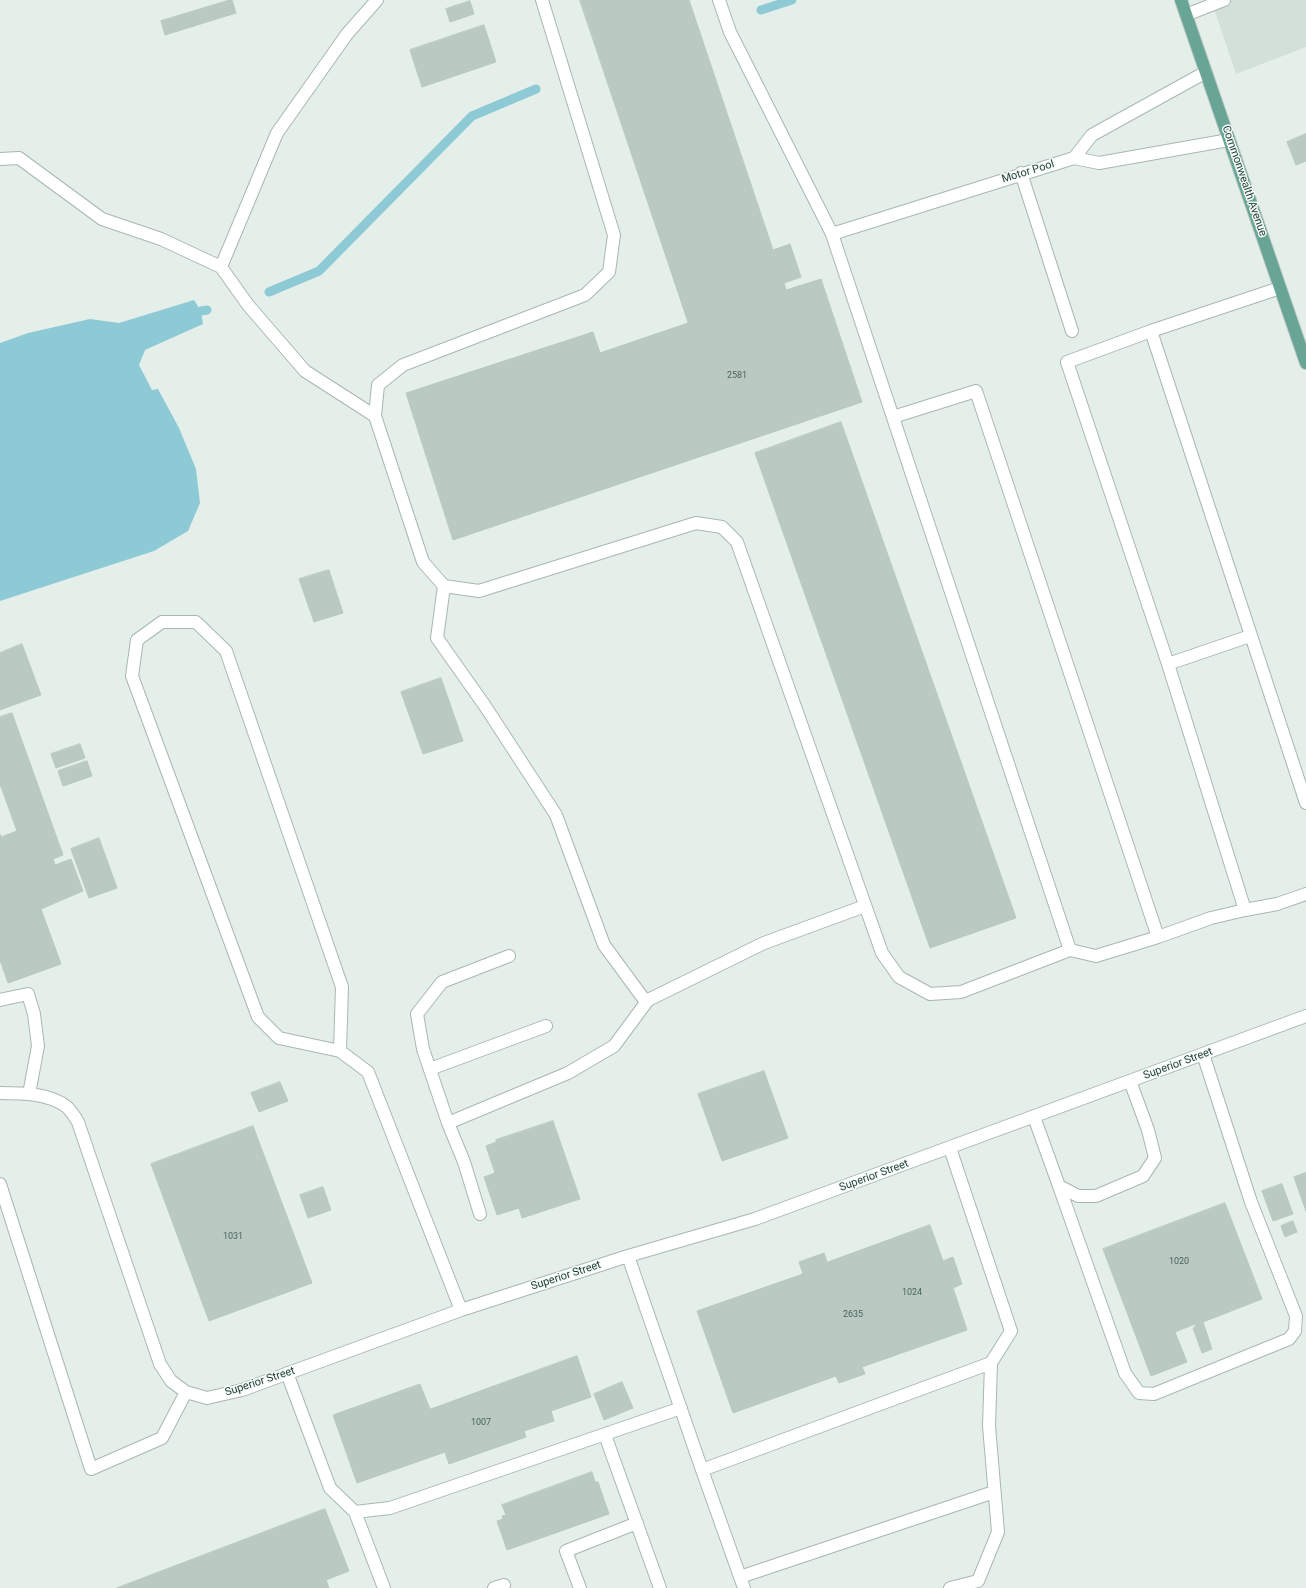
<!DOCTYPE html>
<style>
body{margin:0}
canvas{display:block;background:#e5efea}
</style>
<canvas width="1306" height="1588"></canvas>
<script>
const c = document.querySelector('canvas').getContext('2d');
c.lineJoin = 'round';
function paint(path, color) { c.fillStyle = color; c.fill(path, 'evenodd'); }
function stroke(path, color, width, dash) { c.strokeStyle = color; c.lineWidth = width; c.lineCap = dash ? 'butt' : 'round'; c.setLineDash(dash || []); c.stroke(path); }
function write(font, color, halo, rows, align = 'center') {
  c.font = font + ' Roboto,sans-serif'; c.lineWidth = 3; c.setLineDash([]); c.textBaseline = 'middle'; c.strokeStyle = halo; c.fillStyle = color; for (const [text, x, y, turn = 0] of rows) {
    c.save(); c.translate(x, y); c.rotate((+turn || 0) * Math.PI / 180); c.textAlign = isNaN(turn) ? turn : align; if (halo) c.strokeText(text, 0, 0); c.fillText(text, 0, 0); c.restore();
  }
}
paint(new Path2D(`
 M1211 0H1306V47L1236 74Z`), '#d3dfd9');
paint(new Path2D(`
 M194 300 201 311 203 324 145 350 139 365 152 390 158 389 179 428 196 469 200 503 188 531 154 551 0 601V343L28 333 90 319 119 323Z`), '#8dcad5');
stroke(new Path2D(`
 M761 10 792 0
 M269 292 319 271 472 116 536 89
 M201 311 207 310`), '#8dcad5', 9);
const building = new Path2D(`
 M230 0H232L236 13 165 35 161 21Z
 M580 0H689L773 250 790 244 801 277 784 283 786 290 821 279 862 402 453 540 406 393 593 332 600 353 688 323Z
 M470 1 474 14 450 22 446 9Z
 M484 25 496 62 422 87 410 50Z
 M1306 134V161L1296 165 1287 142Z
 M841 422 1016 918 930 948 755 453Z
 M329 570 343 613 314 622 299 579Z
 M22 644 41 695 0 710V653Z
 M441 678 463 741 423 754 401 692Z
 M12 713 63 855 53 859 55 865 71 859 83 891 41 909 61 964 8 983 0 960V834L1 837 17 831 0 784V717Z
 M80 744 85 758 56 768 51 754Z
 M87 761 92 776 63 786 58 771Z
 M99 838 117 888 89 898 71 849Z
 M764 1071 788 1138 722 1161 698 1094Z
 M280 1082 288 1101 259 1112 251 1093Z
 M553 1121 580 1199 522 1218 519 1208 497 1215 484 1177 495 1173 486 1146 496 1142V1140Z
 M253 1126 312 1283 209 1321 151 1164Z
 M1306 1173V1211L1294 1177Z
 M1282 1184 1293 1214 1273 1221 1262 1191Z
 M323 1187 331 1210 308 1218 300 1195Z
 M1225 1203 1262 1299 1203 1322 1212 1349 1202 1353 1193 1328 1196 1326 1195 1324 1175 1332 1187 1362 1151 1376 1103 1249Z
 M1293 1221 1297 1232 1285 1237 1281 1226Z
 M930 1225 943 1261 953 1257 962 1284 953 1288 967 1330 862 1367 865 1374 839 1383 836 1376 733 1413 697 1311 803 1274 799 1262 824 1253 827 1262Z
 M577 1356 591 1397 551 1411 554 1421 524 1431 526 1437 449 1464 445 1452 357 1483 333 1415 420 1384 430 1409Z
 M622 1382 633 1408 604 1420 594 1394Z
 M592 1472 595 1482H598L609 1514 507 1550 497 1521 503 1519 502 1516 506 1515 502 1505Z
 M325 1509 349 1571 326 1580 329 1588H117Z`);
paint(building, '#bacac3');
stroke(building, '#b7c9c1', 1);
const minor = new Path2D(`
 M542 0 614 235 609 272 585 295 403 365 378 385 375 416 423 562 444 586 479 591 696 523 722 527 737 542 882 953 899 977 930 994 961 992 1070 950 832 234 730 32 719 0
 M1186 15 1224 0
 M1074 158 1092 135 1206 72
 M0 159 19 158 102 219 161 239 221 267 248 305 305 371 375 416
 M1021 173 1072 331
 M832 234 1074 158 1099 163 1229 140
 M221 267 277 133 347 34 377 0
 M1280 288 1151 331 1067 362 1168 664 1245 910 1277 904 1306 894
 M1151 331 1306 803
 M893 417 976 391 1158 937 1211 918 1245 910
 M444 586 437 638 485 706 556 815 604 945 646 1002
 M1168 664 1250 636
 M1070 950 1096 956 1158 937
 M0 1000 28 994 34 1014 38 1046 29 1094
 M340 1051 342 987 226 651 196 622H162L137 640 132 676 258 1017 279 1038 340 1051 368 1072 461 1310
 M430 1069 546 1026
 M0 1093C21 1093 49 1093 67 1107 71 1111 75 1117 78 1122L160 1364 171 1381 186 1392 207 1398 242 1390 461 1310 628 1256 755 1219 1306 1016
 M1034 1117 1059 1186 1078 1196H1096L1143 1176 1155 1158 1148 1130 1130 1081
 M448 1123 423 1049 417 1014 442 982 509 956
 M0 1184 91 1469 162 1438 186 1392
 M1059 1186 1125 1373 1139 1393 1154 1394 1289 1339 1295 1331 1296 1316 1251 1202 1203 1054
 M480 1214 464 1162 448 1123 568 1073 614 1046 648 1000 764 943 865 906
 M628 1256 702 1470 991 1363 1011 1331 950 1148
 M287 1373 330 1488 355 1512
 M605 1435 660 1588
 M702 1470 744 1588
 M740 1577 994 1492
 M384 1588 355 1512 390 1508 681 1408
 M494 1588 504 1585
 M580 1588 566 1551 637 1523
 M950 1588 978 1581 998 1532 989 1426 991 1363`);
const major = new Path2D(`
 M1181 0 1306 363`);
stroke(minor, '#a7b8b1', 14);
stroke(major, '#c1cac8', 14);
stroke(minor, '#fff', 12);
stroke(major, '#69a595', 12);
write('9px', '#49645c', null, [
 ["2581",737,376],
 ["1031",233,1237],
 ["1020",1179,1262],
 ["1024",912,1293],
 ["2635",853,1315],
 ["1007",481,1423]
]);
write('11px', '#234239', '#f6fbf9', [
 ["Motor Pool",1028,172,-17],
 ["Commonwealth Avenue",1244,181,71],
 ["Superior Street",1178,1064,-20],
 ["Superior Street",874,1176,-20],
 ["Superior Street",566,1276,-18],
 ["Superior Street",260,1382,-18]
]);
</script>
